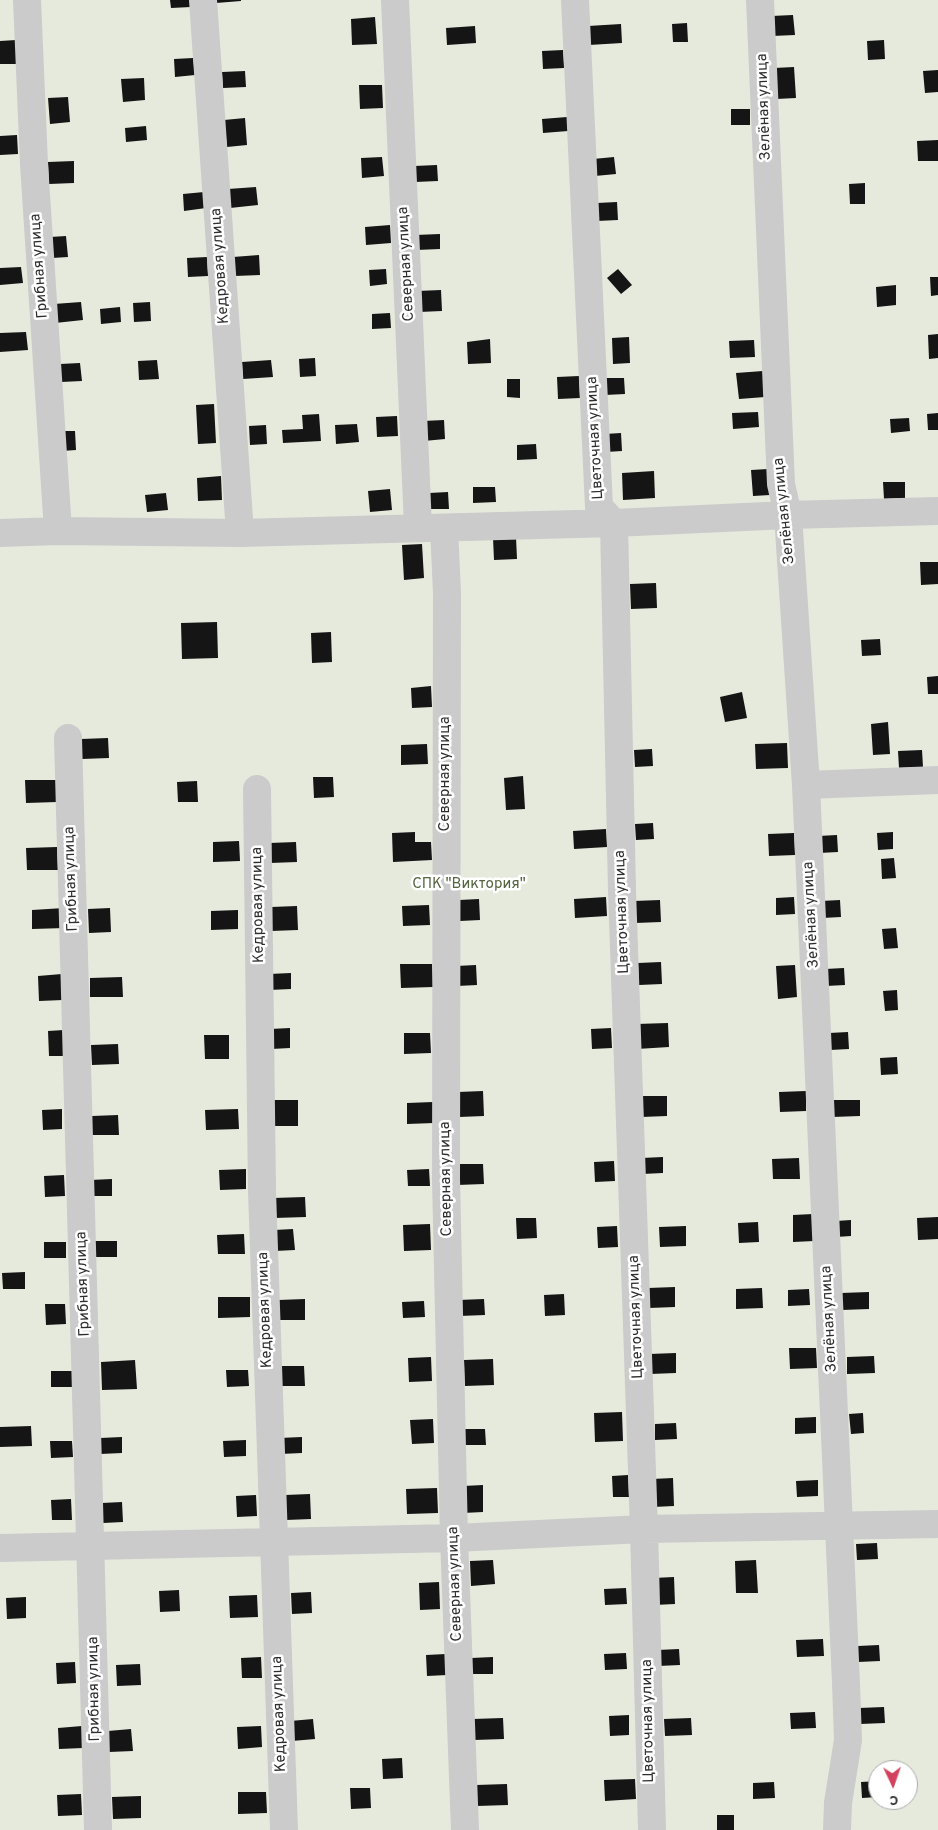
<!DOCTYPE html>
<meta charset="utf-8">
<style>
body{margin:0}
#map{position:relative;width:938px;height:1830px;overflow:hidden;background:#fff;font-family:Overpass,sans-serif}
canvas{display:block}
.north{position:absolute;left:868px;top:1760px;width:50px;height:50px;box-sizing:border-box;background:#fff;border:1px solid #ababab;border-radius:50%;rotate:177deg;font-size:14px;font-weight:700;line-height:20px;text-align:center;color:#2e2e2e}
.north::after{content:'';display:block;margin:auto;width:18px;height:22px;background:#d2425d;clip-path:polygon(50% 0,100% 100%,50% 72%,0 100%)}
</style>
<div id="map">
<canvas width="938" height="1830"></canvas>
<div class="north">С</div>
</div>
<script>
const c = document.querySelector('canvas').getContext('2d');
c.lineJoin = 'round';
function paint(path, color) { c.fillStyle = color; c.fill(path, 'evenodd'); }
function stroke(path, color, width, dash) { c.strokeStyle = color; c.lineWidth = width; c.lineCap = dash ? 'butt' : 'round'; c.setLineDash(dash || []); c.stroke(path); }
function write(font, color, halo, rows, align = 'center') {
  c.font = font + ' Overpass,sans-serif'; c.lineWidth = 5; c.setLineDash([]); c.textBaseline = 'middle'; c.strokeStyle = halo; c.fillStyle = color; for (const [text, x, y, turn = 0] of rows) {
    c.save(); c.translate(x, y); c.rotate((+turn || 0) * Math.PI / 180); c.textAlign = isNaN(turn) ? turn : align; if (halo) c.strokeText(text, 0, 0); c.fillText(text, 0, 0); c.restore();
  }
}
paint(new Path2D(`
 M0 0H938V1830H0ZM878 1770H908V1800H878Z`), '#e5eadd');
paint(new Path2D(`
 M170 0H191V7L171 8Z
 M216 0H241V1L216 3Z
 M793 15 795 35 772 36 771 16Z
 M375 17 377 44 352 45 351 19Z
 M687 23 688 42H673L672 24Z
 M621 24 622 43 589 45 588 26Z
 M475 26 476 43 447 45 446 28Z
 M16 40 17 64H0V41Z
 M884 40 885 59 868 60 867 41Z
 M563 50 564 68 543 69 542 51Z
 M193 58 195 75 175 77 174 59Z
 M794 67 796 98 776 99 774 68Z
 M938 70V92L925 93 923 71Z
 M245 71 246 87 223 88 222 72Z
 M144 78 145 100 123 102 121 79Z
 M359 85H382L383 108 360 109Z
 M68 97 70 122 50 124 48 98Z
 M731 109H750V125H731Z
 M567 117 568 131 543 133 542 119Z
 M245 118 247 145 227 147 224 120Z
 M146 126 147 140 126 142 125 128Z
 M17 135 18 154 0 155V136Z
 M938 140V161H918L917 141Z
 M382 157 384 176 362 178 361 158Z
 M614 157 616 174 595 176 593 159Z
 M74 161V183L49 184 48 162Z
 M437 165 438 181 415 182 414 166Z
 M865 183V204H850L849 184Z
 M256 187 258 205 230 208 228 189Z
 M204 192 206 208 184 211 183 194Z
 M617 202 618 220 597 221V203Z
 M390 225 391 243 366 245 365 227Z
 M440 234V249L416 250 415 235Z
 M66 236 68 257 52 258 50 237Z
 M259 255 260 275 235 276 233 257Z
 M207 257 208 276 188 277 187 258Z
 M21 267 23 283 0 285V268Z
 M386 269 387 284 370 286 369 270Z
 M618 269 632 285 621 294 607 278Z
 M930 277H938V295L931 296Z
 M896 285V305L877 307 876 287Z
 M441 290 442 311 419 312 417 291Z
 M81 302 83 320 55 323 54 304Z
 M150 302 151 321 134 322 133 303Z
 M120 307 121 322 101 324 100 309Z
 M390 313 391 328 372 329V314Z
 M26 332 28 350 0 352V333Z
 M938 334V358L929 359 928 335Z
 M629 337 630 363 613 364 612 338Z
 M490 339 491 363 468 364 467 342Z
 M754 340 755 357 730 358 729 341Z
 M315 358 316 376 300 377 299 359Z
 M157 360 159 379 139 380 138 361Z
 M271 360 273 377 243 379 242 362Z
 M80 363 82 381 61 382 60 364Z
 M763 371 765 397 739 399 736 373Z
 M579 376 580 398 558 399 557 377Z
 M604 378H624L625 394 605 395Z
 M507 379H520V398L507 397Z
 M214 404 216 443 198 444 196 405Z
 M758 412 759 427 733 429 732 413Z
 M938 413V430H928L927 414Z
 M319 414 321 441 283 443 282 430 303 429 302 415Z
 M397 416 398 436 377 437 376 417Z
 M909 418 910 431 891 433 890 419Z
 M444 420 445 439 424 441 423 421Z
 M357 424 359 442 336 444 335 425Z
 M266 425 267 444 250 445 249 426Z
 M61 431H75L76 450 62 451Z
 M621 433 622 451 606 452 605 434Z
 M536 444 537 459 517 460V445Z
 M768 469 770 495 753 496 751 470Z
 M654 471 655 498 623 500 622 473Z
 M221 476 222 500 198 501 197 478Z
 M883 482H905V498L884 499Z
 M473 487H495L496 502 473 503Z
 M390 489 392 510 370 512 368 491Z
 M448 492 449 509H429V493Z
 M166 493 168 510 147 512 145 495Z
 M516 537 517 559 494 560 493 538Z
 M422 544 424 578 404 580 402 545Z
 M920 562H938V584L921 585Z
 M656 583 657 608 631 609 630 584Z
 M217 622 218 658 182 659 181 623Z
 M331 632 332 662 312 663 311 633Z
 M880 639 881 655 862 656 861 640Z
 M938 676V694H928L927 677Z
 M431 686 432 707 412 708 411 688Z
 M742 692 747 718 725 722 720 697Z
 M888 722 890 754 873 755 871 724Z
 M108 738 109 758 82 759 81 739Z
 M787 743 788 768 756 769 755 744Z
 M427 744 428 764 401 765V745Z
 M652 749 653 766 635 767 634 750Z
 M922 750 923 767 899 768 898 751Z
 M523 776 525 809 506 810 504 778Z
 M313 777H333L334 797 314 798Z
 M25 780H56L57 802 26 803Z
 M197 781 198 802H178L177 782Z
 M653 823 654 839 636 840 635 824Z
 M606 829 607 847 574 849 573 831Z
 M415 832V842H431L432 860 393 862 392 833Z
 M893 832V849L878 850 877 833Z
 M794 833 795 855 769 856 768 834Z
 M837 835 838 852 819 853 818 836Z
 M239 841 240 861 213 862V842Z
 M296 842 297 862 270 863 269 843Z
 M57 847 58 870H27L26 848Z
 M894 858 896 878 882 879 881 859Z
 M606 897 607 916 575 918 574 899Z
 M794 897 795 914 776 915V898Z
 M479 899 480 920 460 921 459 900Z
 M660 900 661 922 635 923 634 901Z
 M840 900 841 917 822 918 821 901Z
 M429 905 430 925 403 926 402 906Z
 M297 906 298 930 271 931V907Z
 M64 908 65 928 32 929V910Z
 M110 908 111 932 89 933 88 909Z
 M238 910V929L211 930V911Z
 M896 928 898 948 884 949 882 929Z
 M661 962 662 984 639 985 638 963Z
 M400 964H432L433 987 401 988Z
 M476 965 477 985 457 986 456 966Z
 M795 965 797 997 778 999 776 966Z
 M844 968 845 985 826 986 825 969Z
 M291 973V989L269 990V974Z
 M62 974 63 1000 39 1001 38 976Z
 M122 977 123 997H90V978Z
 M897 990 898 1010 885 1011 883 991Z
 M668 1023 669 1047 637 1049 636 1024Z
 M290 1028V1048L271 1049 270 1029Z
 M611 1028 612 1048 592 1049 591 1029Z
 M64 1030 65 1056H49L48 1031Z
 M848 1032 849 1049 830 1050 829 1033Z
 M404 1033H430L431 1053 404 1054Z
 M204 1035H229V1059H205Z
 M118 1044 119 1064 92 1065 91 1045Z
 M897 1057 898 1074 881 1075 880 1058Z
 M483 1091 484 1116 459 1117 458 1092Z
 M806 1091V1111L780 1112 779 1092Z
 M640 1096H667V1116L641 1117Z
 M271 1100H298V1126H271Z
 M832 1100H860V1116L832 1117Z
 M433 1102 434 1123 407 1124V1103Z
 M62 1109V1129L43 1130 42 1110Z
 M238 1109 239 1129 206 1130 205 1110Z
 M118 1115 119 1135H92V1116Z
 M663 1157V1173L642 1174 641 1158Z
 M799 1158 800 1179H773L772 1159Z
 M614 1161 615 1181 595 1182 594 1162Z
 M456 1164H483L484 1184 457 1185Z
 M246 1169V1189L220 1190 219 1170Z
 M429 1169 430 1186H408L407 1170Z
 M64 1175 65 1196 45 1197 44 1176Z
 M112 1179V1196H90V1180Z
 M305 1197 306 1217 274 1218 273 1198Z
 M813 1214 814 1241 793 1242V1215Z
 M938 1217V1239L918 1240 917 1218Z
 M516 1218H536L537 1238 517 1239Z
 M851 1220V1236L836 1237V1221Z
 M758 1222 759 1242 739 1243 738 1223Z
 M430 1224 431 1250 404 1251 403 1225Z
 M617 1226 618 1247 598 1248 597 1227Z
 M686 1226V1246L660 1247 659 1227Z
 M293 1229 295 1250 275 1251 274 1230Z
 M244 1234 245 1254H218L217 1235Z
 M94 1241H117V1257H95Z
 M44 1242H66V1258H44Z
 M25 1272V1289H3L2 1273Z
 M675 1287V1307L649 1308 648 1288Z
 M762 1288 763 1308 736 1309V1289Z
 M809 1289 810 1305 788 1306V1290Z
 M869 1292V1309L842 1310 841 1293Z
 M564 1294 565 1315 545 1316 544 1295Z
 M218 1297H250V1317L218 1318Z
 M305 1299V1320H279L278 1300Z
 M484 1299 485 1315 459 1316 458 1300Z
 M424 1301 425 1317 403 1318 402 1302Z
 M45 1304H65L66 1324 46 1325Z
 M789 1348H816L817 1368 790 1369Z
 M676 1353V1373L650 1374 649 1354Z
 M874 1356 875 1373 847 1374V1357Z
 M431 1357 432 1381 409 1382 408 1358Z
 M493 1359 494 1385 465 1386 464 1360Z
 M135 1360 137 1389 102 1390 101 1362Z
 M282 1366H304L305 1386H282Z
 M226 1370H248L249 1386 227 1387Z
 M51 1371H73L74 1387H51Z
 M622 1412 623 1441 595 1442 594 1413Z
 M863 1413 864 1433 851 1434 849 1414Z
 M816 1417V1433L795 1434V1418Z
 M433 1419 434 1443 412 1444 410 1420Z
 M676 1423 677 1439 655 1440V1424Z
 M31 1426 32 1446 0 1447V1427Z
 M463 1429H485L486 1445H464Z
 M122 1437V1453L100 1454V1438Z
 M302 1437V1453L280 1454 279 1438Z
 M246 1440V1456L224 1457 223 1441Z
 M50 1441H72L73 1457 51 1458Z
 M628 1475 629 1497H613L612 1476Z
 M673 1478 674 1506 653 1507 652 1479Z
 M818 1480V1496L797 1497 796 1481Z
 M483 1485V1512L463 1513V1486Z
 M437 1488 438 1513 407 1514 406 1489Z
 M310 1494 311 1519 286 1520 285 1495Z
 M256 1495 257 1516 237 1517 236 1496Z
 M71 1499 72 1520H52L51 1500Z
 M122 1502 123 1522 103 1523 102 1503Z
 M877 1543 878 1559 857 1560 856 1544Z
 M493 1560 495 1584 471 1586 470 1561Z
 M756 1560 758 1593H736L735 1561Z
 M674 1577 675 1604 654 1605 653 1578Z
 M439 1582 440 1609 420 1610 419 1583Z
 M626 1588 627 1604 605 1605 604 1589Z
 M179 1590 180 1611 160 1612 159 1591Z
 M311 1592 312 1613 292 1614 291 1593Z
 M257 1595 258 1617 230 1618 229 1596Z
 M26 1597V1618L7 1619 6 1598Z
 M823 1639 824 1656 797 1657 796 1640Z
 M879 1645 880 1661 858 1662V1646Z
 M679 1649 680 1665 658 1666 657 1650Z
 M626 1653 627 1669 605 1670 604 1654Z
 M446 1654 447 1675 427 1676 426 1655Z
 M261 1657 262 1678H242L241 1658Z
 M493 1657V1674H471V1658Z
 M75 1662 76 1683 57 1684 56 1663Z
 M140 1664 141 1685 117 1686 116 1665Z
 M884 1707 885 1723 860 1724 859 1708Z
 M815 1712 816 1728 791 1729 790 1713Z
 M629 1715V1735L610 1736 609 1716Z
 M503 1718 504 1739 474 1740 473 1719Z
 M691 1718 692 1735 665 1736 664 1719Z
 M313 1719 315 1739 292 1741 290 1721Z
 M82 1726 83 1748 59 1749 58 1728Z
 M261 1726 262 1747 238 1749 237 1727Z
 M131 1729 133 1751 109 1752 108 1731Z
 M402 1758 403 1778 383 1779 382 1759Z
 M635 1779 636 1799 605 1801 604 1780Z
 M878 1781V1797L862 1798 861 1782Z
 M774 1782 775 1798 753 1799V1783Z
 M507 1784 508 1805 477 1806 476 1785Z
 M350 1788H370L371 1808 351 1809Z
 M238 1792H266L267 1813 238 1814Z
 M81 1794 82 1815 58 1816 57 1795Z
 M141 1796V1818L113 1819 112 1797Z
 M717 1815H734V1830H717Z`), '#151515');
stroke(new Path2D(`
 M27 0 34 164 58 531
 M203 0 240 533
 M395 0 418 527
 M575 0 599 507 614 523 622 890 644 1529 652 1830
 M760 0 781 484 788 515 806 785 846 1683 848 1740 838 1803 837 1830
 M444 528 447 593 446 1179 454 1538 465 1830
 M0 533 58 531 240 533 614 523 788 515 938 511
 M68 738 98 1830
 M806 785 938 780
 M257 789 262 1191 284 1830
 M0 1548 454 1538 644 1529 938 1524`), '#cbcbcb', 28);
write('15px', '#2e2e2e', '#fff', [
 ["Зелёная улица",765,107,-92],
 ["Северная улица",407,264,-93],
 ["Грибная улица",40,266,-94],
 ["Кедровая улица",221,266,-94],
 ["Цветочная улица",596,438,-93],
 ["Зелёная улица",785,511,-96],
 ["Северная улица",446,774,-90],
 ["Грибная улица",72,879,-92],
 ["Кедровая улица",259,905,-91],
 ["Цветочная улица",623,912,-92],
 ["Зелёная улица",812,915,-93],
 ["Северная улица",447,1179,-91],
 ["Грибная улица",84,1284,-92],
 ["Кедровая улица",266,1310,-92],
 ["Цветочная улица",637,1317,-92],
 ["Зелёная улица",830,1319,-93],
 ["Северная улица",456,1584,-92],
 ["Грибная улица",95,1689,-91],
 ["Кедровая улица",280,1714,-92],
 ["Цветочная улица",649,1721,-91]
]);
write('15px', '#556540', '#fff', [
 ["СПК \"Виктория\"",469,885]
]);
</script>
